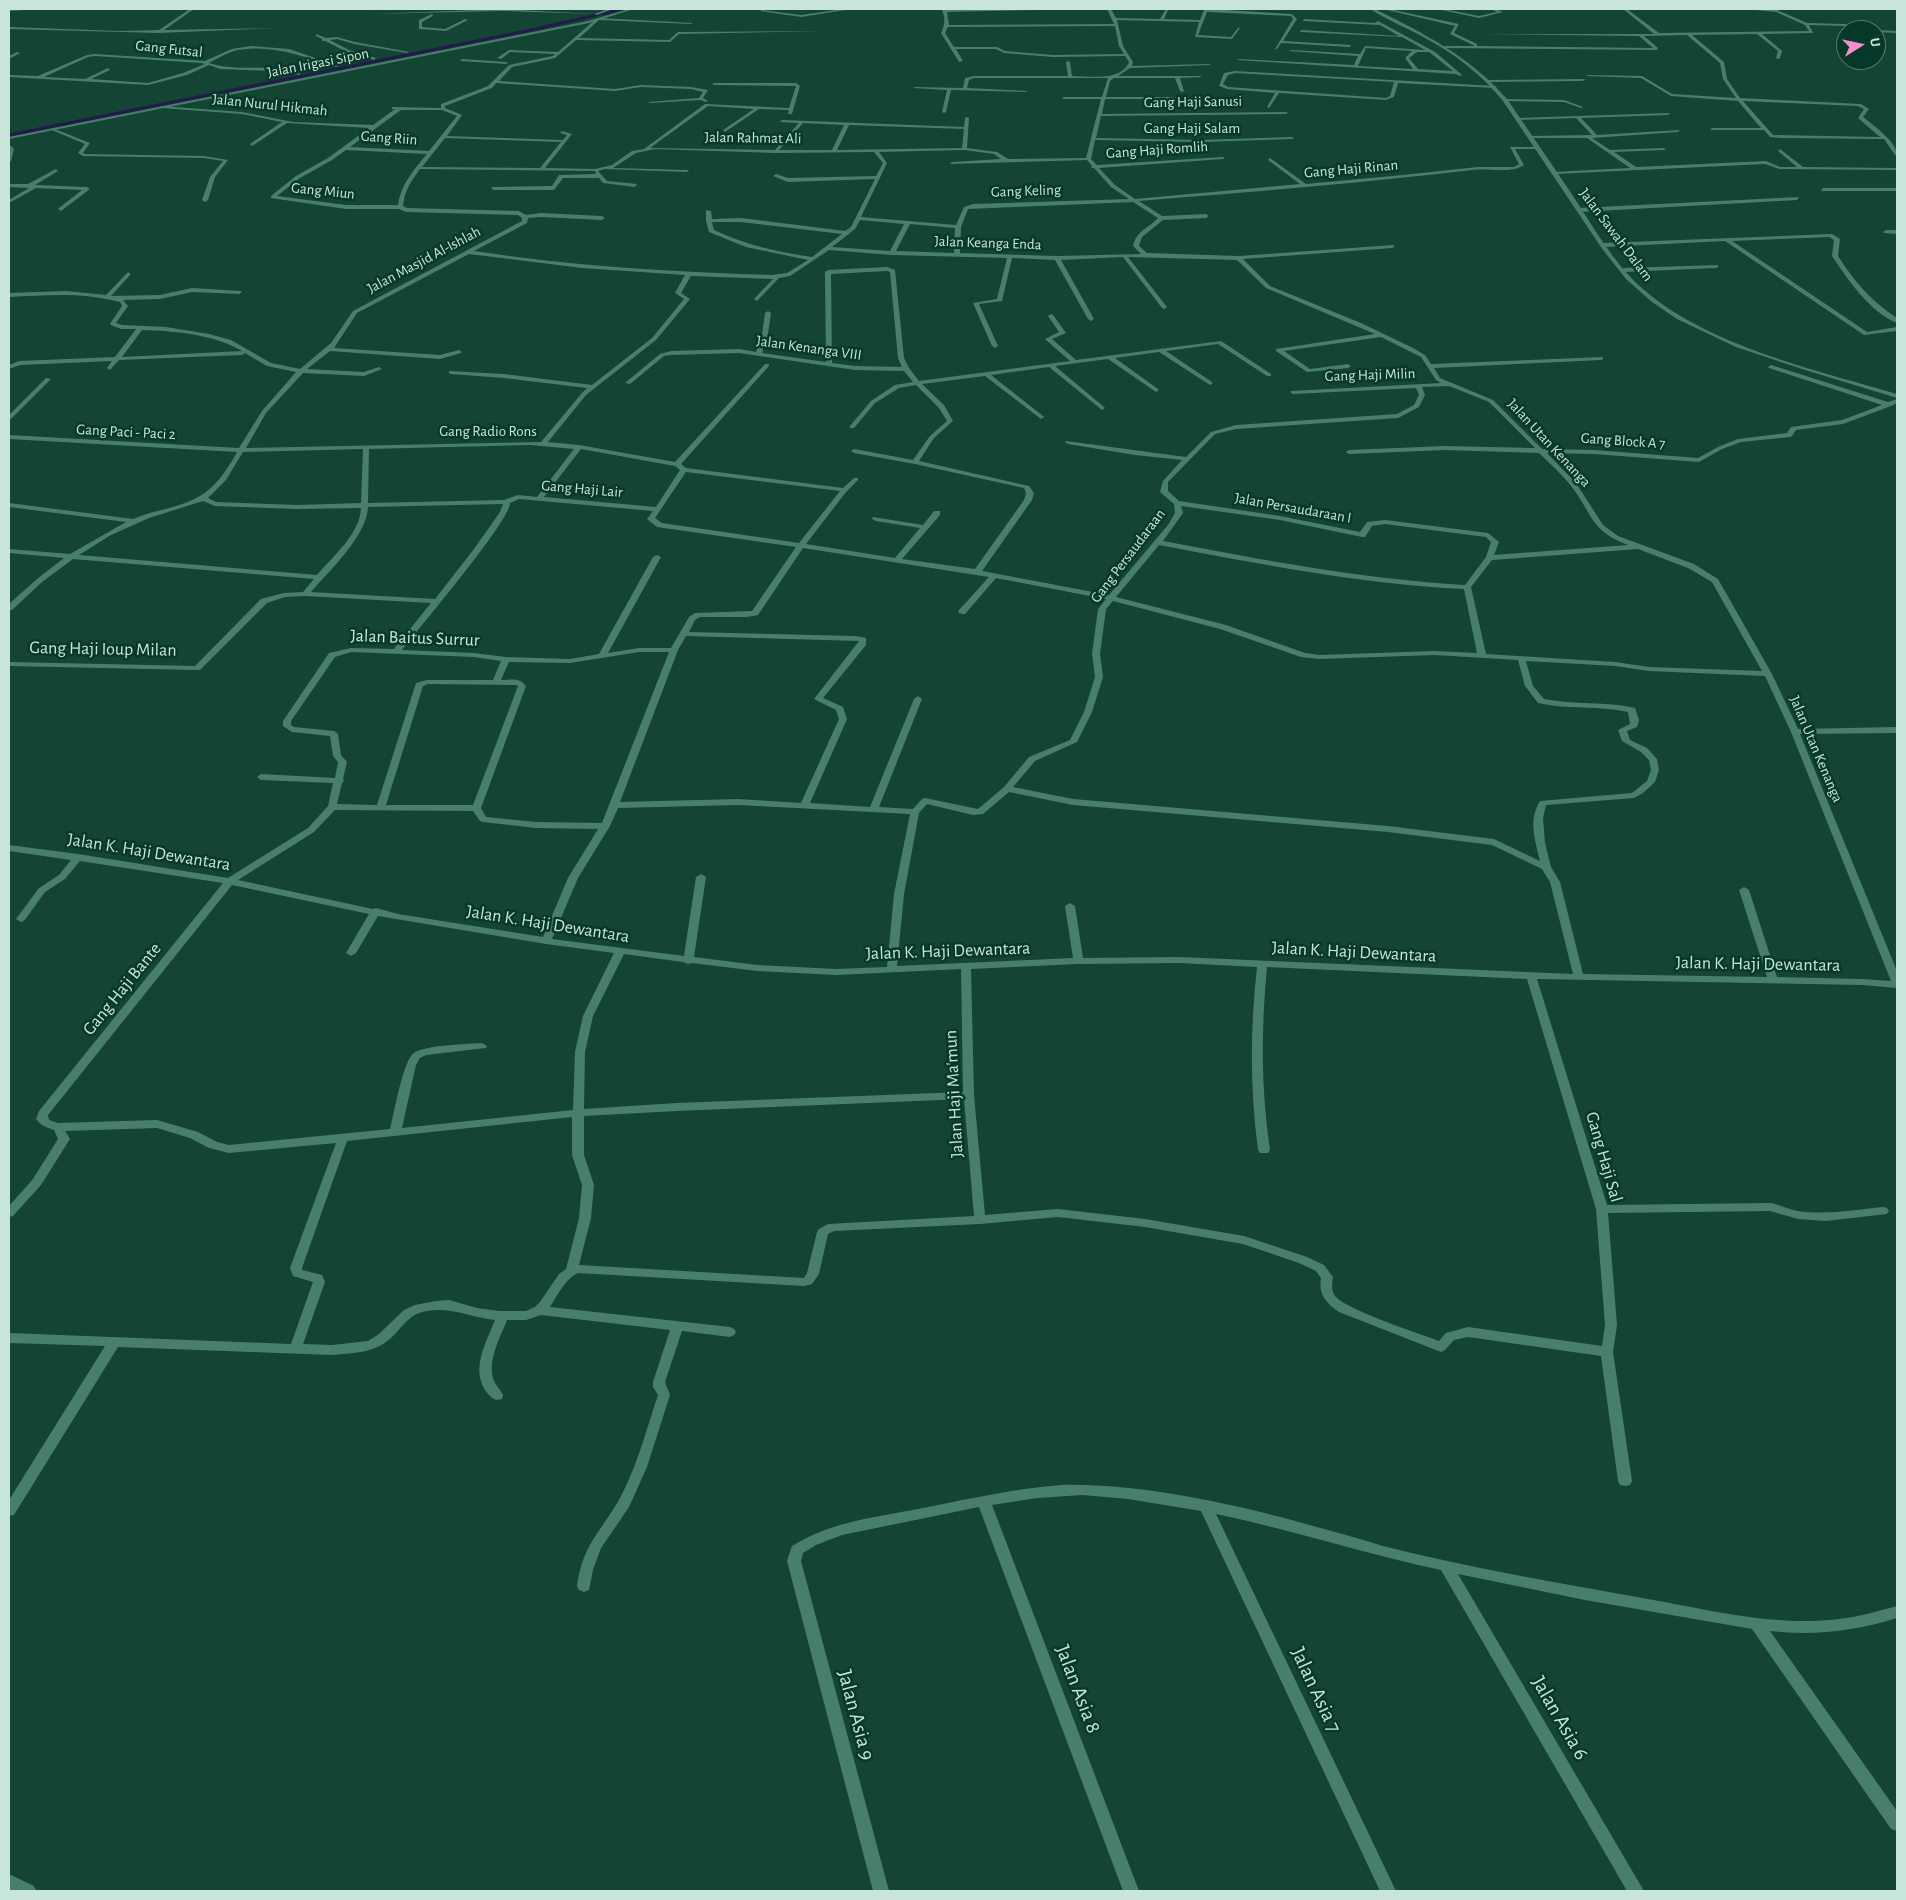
<!DOCTYPE html>
<style>
body{margin:0}
#map{position:relative;width:1906px;height:1900px;overflow:hidden;background:#144434;font-family:"Alegreya Sans",sans-serif}
canvas{display:block}
.frame{position:absolute;inset:0;border:10px solid #c7e5d8;pointer-events:none}
.north{position:absolute;left:1836px;top:20px;width:50px;height:50px;box-sizing:border-box;background:#07392a;border:1px solid #547e70;border-radius:50%;rotate:80deg;font-size:14px;font-weight:700;line-height:20px;text-align:center;color:#c7e5d8}
.north::after{content:'';display:block;margin:auto;width:18px;height:22px;background:#fa8fc8;clip-path:polygon(50% 0,100% 100%,50% 72%,0 100%)}
</style>
<div id="map">
<canvas width="1906" height="1900"></canvas>
<div class="frame"></div>
<div class="north">U</div>
</div>
<script>
const c = document.querySelector('canvas').getContext('2d');
c.lineJoin = 'round';
function stroke(path, color, width, dash) { c.strokeStyle = color; c.lineWidth = width; c.lineCap = dash ? 'butt' : 'round'; c.setLineDash(dash || []); c.stroke(path); }
function paint(path, color) { c.fillStyle = color; c.fill(path, 'evenodd'); }
function write(font, color, halo, rows, align = 'center') {
  c.font = font + ' "Alegreya Sans",sans-serif'; c.lineWidth = 5; c.setLineDash([]); c.textBaseline = 'middle'; c.strokeStyle = halo; c.fillStyle = color; for (const [text, x, y, turn = 0] of rows) {
    c.save(); c.translate(x, y); c.rotate((+turn || 0) * Math.PI / 180); c.textAlign = isNaN(turn) ? turn : align; if (halo) c.strokeText(text, 0, 0); c.fillText(text, 0, 0); c.restore();
  }
}
stroke(new Path2D(`
 M9 135 536 29 622 9`), '#24194d', 3);
paint(new Path2D(`
 M9 9H39L9 11Z
 M190 9H194L164 30 278 28 158 33 9 29V27L119 31 159 30Z
 M502 9 595 14 502 11 371 14Z
 M843 9H852L801 17 760 11 762 10 801 15Z
 M941 9H1080L947 12 949 25 1114 24 1107 9H1111L1116 18 1160 19 1166 9 1168 10 1164 19 1200 20 1204 10 1209 9 1292 14 1297 19 1283 41 1351 45 1350 47 1281 43 1277 49H1275L1293 19 1291 16 1207 12 1198 35 1231 37 1238 28H1240L1232 39 1195 37 1199 22 1117 20 1123 46 1133 62 1132 66 1209 64 1211 65 1130 68 1118 76H1200L1202 77 1180 78 1184 91 1182 92 1180 91 1175 78H1114L1110 81 1106 97H1197L1199 98 1197 99H1105L1102 114 1286 112 1288 113 1286 114 1101 116 1096 138 1201 140 1292 137 1294 138 1292 139 1201 142 1095 140 1091 159 1097 165 1223 157 1225 158 1223 159 1099 168 1115 185 1135 199 1300 184 1268 160 1270 158 1306 184 1403 175 1478 167H1514L1519 164 1510 147H1540L1538 149H1515L1524 165C1511 174 1489 168 1472 170 1362 183 1250 192 1139 201L1162 216 1206 214 1209 216 1206 218 1163 220 1142 237 1139 246 1147 253 1239 256 1394 245V247L1392 248 1243 259 1270 286 1361 323 1413 348 1425 355 1431 364 1603 357V359L1601 360 1434 368 1440 378 1493 400 1542 449 1594 450 1698 458 1718 447 1738 439 1787 433 1791 427 1842 420 1882 405 1769 368 1768 367 1771 365 1888 402 1897 399V403L1891 406 1843 424 1796 430 1792 436 1790 437 1741 442 1722 449 1699 462 1594 454 1547 453 1576 483 1603 525 1618 536 1694 564 1718 579 1772 674 1798 729 1897 727V733L1800 734 1897 971V988L1862 985 1537 979 1607 1205 1771 1203C1780 1205 1788 1209 1797 1211 1825 1215 1855 1210 1883 1207L1887 1208 1889 1211 1887 1214 1826 1221 1798 1219 1770 1211 1608 1213 1617 1325 1613 1352 1632 1481 1630 1485 1625 1486 1620 1485 1618 1481 1601 1356 1468 1337 1454 1340 1445 1350 1441 1352 1339 1312C1326 1303 1318 1294 1321 1278L1316 1271 1299 1263 1243 1244 1145 1227 1058 1217 980 1224 834 1231 828 1234 819 1274 812 1284 804 1286 578 1273C564 1280 558 1295 550 1307L730 1327 734 1329 736 1332 734 1335 730 1337 682 1331 665 1382 670 1395 647 1467 629 1507 601 1548 593 1570 589 1590 584 1592 579 1590 577 1586C583 1540 606 1528 624 1490 639 1460 647 1427 658 1395L653 1387V1382L670 1330 541 1315 526 1320H507C500 1338 488 1359 493 1378 495 1385 500 1389 503 1395L502 1399C495 1401 493 1399 488 1394 469 1371 486 1343 495 1320 469 1317 445 1304 419 1313 408 1317 401 1328 393 1336 377 1353 354 1353 332 1355L118 1347 14 1515 9 1516V1500L105 1346 9 1343V1333L291 1344 313 1282 293 1276 290 1268 336 1143 229 1153 209 1148 190 1138 157 1128 65 1131 70 1139 41 1185 13 1216 9 1217V1206L33 1179 58 1139 54 1130C46 1127 41 1126 36 1119L39 1111 223 883 80 861 65 879 45 892 24 921 21 922 16 919 39 888 59 875 71 860 9 851V845L78 854 228 878 308 828 328 806 333 783 261 780 257 777 261 774 335 778 338 762 333 756 330 736 292 732 283 726V721L329 653 351 648 394 649 431 603 305 596 285 597 267 603 200 670H197L9 666V662L195 666 261 599 284 593 303 592 314 579 73 559 42 582 12 610H9V604L37 579 64 558 9 553V549L70 554 126 522 9 507V503L133 519C154 510 178 508 196 498 215 489 227 470 237 452L9 439V435L239 448 262 411 296 372 267 366 245 353 242 355 119 360 110 370 107 368 112 361 20 365 9 369V365L19 361 115 357 136 329H121L111 325 110 324 122 306 120 302C83 292 46 295 9 297V293L66 291 106 295 128 272 131 274 130 275 111 296 160 295 192 288 241 291 242 292 239 294 192 292 160 299 123 300 128 306 116 323 122 325 166 327 209 334 231 340 271 363 300 369 331 343 353 311 522 221V218L518 215 406 212 399 209H346L271 198V196L296 176 328 158 369 128 287 123 252 146 250 144 282 122 242 114 162 108 160 106 242 112 293 122 373 125 395 109H392V107L441 108V104L488 86 509 65 553 56 555 54 510 52 501 59 497 58 509 50 558 52 596 19 600 18 693 23 691 24 599 20 579 38 669 40 678 32 826 31 679 34 670 42 576 40 555 58 512 67 499 81 615 89 641 85 691 87 708 90 703 98 708 101 706 102 700 100 650 103 648 102 699 98 703 92 691 89 641 87 615 91 496 83 492 88 445 106V108L462 115 447 136 563 140 567 135 560 133 562 131 572 134 545 168 595 169 612 165 632 151 644 149 705 104 789 108 796 86 714 85 712 83H796L800 86 792 114H788L789 110 759 109 725 132 723 130 754 109 708 106 650 148 775 150 799 123 780 122 782 120 964 127 965 118 967 117 969 118 967 148 997 152 1008 159 1086 158 1101 99H1064L1062 98 1064 97H1102L1108 78H974L969 80 967 88 1028 91 1026 92 951 90 946 112 944 113 942 112 947 90 913 88 915 87 963 88 965 78 974 76H1068L1066 62 1068 61 1070 62 1072 76C1089 76 1121 82 1129 62L1125 56 1053 57 1004 53 996 49H956L963 61 959 62 941 33C945 26 946 16 941 9ZM1115 26 1119 46 1124 54 1053 55 1005 51 997 47H954L945 33 948 27ZM401 110H442L457 116 429 151 350 147ZM803 123 844 125 832 150H779ZM849 125 964 129 962 148 837 150ZM445 138 561 142 540 168 422 167ZM655 149 776 153 874 152 883 163 876 176 788 178 776 174 773 176 788 182 875 179 851 227 845 231 741 218 712 219 711 211 706 210V221L709 232 746 247 808 260 787 273 771 275C671 272 573 266 474 251L527 223 528 218 541 217 602 220 605 218 602 216 541 213 526 215 519 211 407 208 403 206C404 192 411 181 420 169L595 171 596 174 559 175 552 186 491 187 493 190H554L563 178H599L603 183 635 187 637 184 607 181 598 171 605 169 687 172 689 171 687 170 613 168 636 153ZM346 150 427 154C414 169 400 186 398 205H346L277 196 300 178 332 160ZM964 150 994 154 1001 159 952 162 950 164 1087 160 1092 166 1091 168H1094L1111 187 1129 199 973 204 964 207 956 225 861 217 887 163 879 152ZM1133 202 1158 218C1149 228 1136 231 1133 246L1141 254 1057 256 960 253 961 227 968 209ZM860 220 904 224 890 251 832 247 855 229ZM712 222H741L842 234 812 257C778 252 745 245 714 230ZM910 224 955 228 954 253 896 251ZM829 250 892 255 1007 258 997 299 973 303 992 346 995 348 998 346 979 304 1002 301 1012 258 1055 260 1088 319 1091 321 1094 319 1061 260 1123 257 1162 308 1164 309 1167 307 1128 257 1237 260 1266 288 1375 334 1276 349V351L1307 372 1348 368 1351 366 1348 364 1310 369 1284 351 1381 337 1421 357 1436 380 1441 383 1291 391V393L1293 394 1416 388 1419 395 1414 405 1397 414 1236 425 1211 432 1186 457 1066 441 1065 442 1068 444 1135 455 1182 460 1163 481 1160 492 1174 504 1175 513 1168 525 1109 595 982 571 1032 500 1034 493 1029 486 919 461 934 438 953 421 944 405 922 384 985 376 1041 419 1044 417 1043 416 991 375 1049 367 1102 410 1105 408 1104 407 1055 366 1108 359 1156 392 1159 390 1158 389 1115 358 1159 352 1210 385 1212 384V382L1166 351 1218 344 1267 376H1271V374L1221 341 1076 360 1052 339 1066 333 1053 315 1051 314 1048 316 1059 332 1045 339 1070 361 919 381 909 368 904 358 895 270 887 267 828 270 825 272 826 362 762 353 768 334 771 313 768 311 765 313 762 334 756 352 739 349 671 351 660 354 625 383 630 384 664 356 671 355 739 353 855 370 904 371 913 382 895 385 871 401 850 426V428H854L875 403 899 388 916 385 939 408 947 421 930 436 913 460 854 449 851 451 854 453 915 464 1024 488 1026 493 1024 500 975 569 902 559 940 515V511H934L923 525 873 517 872 519 876 521 920 528 895 558 806 544 846 492 858 480V478H854L843 488 686 468 681 464 769 366V364H765L675 462 579 445 548 442 586 395 656 340 690 299 681 293 691 276 773 279 754 299 757 301 779 278 790 276ZM469 254 582 268 685 275 675 293 684 299 652 338 592 385 504 374 449 371V373L451 374 504 378 587 388 582 393 541 442 246 448 266 413 303 373 364 376 382 369 379 367 364 372 307 369 330 351 440 359 461 353 462 352 459 350 440 355 334 348 357 313ZM887 271 890 272 898 358 902 367 855 366 832 363 831 274ZM142 330C175 331 213 334 242 351L122 357ZM1449 386 1489 402 1535 448 1445 446 1349 450 1346 452 1349 454 1445 450 1539 453C1549 463 1562 474 1571 486 1593 514 1590 531 1628 545L1494 555 1499 542 1488 533 1385 520 1367 522 1360 532 1280 516 1179 501 1168 491V482L1215 434 1236 429 1398 418 1419 407 1425 395 1422 387ZM530 445 574 449 537 497 518 495 504 500 368 503 369 449ZM363 449 361 503 297 505 216 502 208 498 226 480 243 452ZM581 449 675 466 680 470 656 507 544 497ZM686 472 840 491 799 543 662 523 655 518ZM519 499 653 511 647 519 657 527 796 547 752 611 695 613 689 617 671 648H639L608 653 661 557 657 555 653 557 599 654 570 659 506 657 474 653 402 650C419 628 510 521 510 503ZM203 501 215 506 297 509 361 508C360 534 333 556 317 575L79 555 111 535 149 518ZM503 504 500 512 474 549 435 599 311 592C329 571 367 536 368 507ZM1181 506 1280 520 1362 537H1365L1372 526 1385 524 1486 537 1491 542 1486 557 1465 585C1363 579 1263 560 1163 541L1183 513ZM1159 545C1260 564 1361 584 1464 589L1477 653 1435 651 1319 655 1305 653 1226 625 1116 597ZM803 548 989 577 959 610 958 612 962 614H965L996 578 1106 599 1098 609 1092 654 1095 677 1084 712 1070 740 1029 757 1004 787 978 809 925 798 922 799 913 809 879 807 922 699 918 696 914 699 870 807 810 803 847 719 843 707 823 698 866 645V638L856 636 689 632 695 620 700 617H747L758 615ZM1638 549 1688 568 1712 582 1762 671 1649 667 1615 662 1486 654 1471 587 1492 560ZM1113 601 1220 629 1301 657 1319 659 1435 655 1518 660 1525 686 1538 703C1568 710 1599 705 1628 712L1630 724 1618 730 1622 741 1641 752 1649 760 1651 770 1647 781 1632 793 1540 801C1528 820 1535 840 1540 861L1494 839 1388 826 1073 799 1013 787 1035 761 1077 742 1092 712 1103 677 1100 654 1106 609ZM686 636 859 641 814 699 836 710 839 719 801 803 738 799 620 802 678 650ZM351 652 474 657 501 661 493 680H427L416 683 377 805 337 804 342 783 344 781 343 779 347 762 341 755 338 734 334 731 294 727 291 725V721L335 657ZM639 652H669L602 823 536 822 486 817 481 808 526 686C519 677 512 680 501 680L509 662 570 663ZM1526 661 1615 666 1649 671 1765 676 1791 732 1891 981 1862 979 1777 977 1749 890 1744 887 1739 890 1767 977 1583 974 1560 882 1551 867 1545 843 1543 818 1546 805 1634 798 1643 793 1655 782 1659 770 1657 759 1647 748 1630 740 1627 731 1637 727 1639 720 1635 708C1605 701 1574 705 1544 699L1533 686ZM428 684 516 685 518 686 473 805H386L423 686ZM1009 792 1073 805 1388 832 1492 845 1542 869 1550 882 1573 974 1179 957 1083 958 1075 906 1070 903 1065 906 1073 958 897 966 904 894 919 813 927 804 973 815 983 814ZM738 805 910 814 894 894 887 967 836 969 757 965 694 957 706 877 701 874 696 877 684 956 552 939 578 878 610 826 618 808ZM335 810 473 811 480 821 483 822 536 828 598 829 568 878 543 937 398 914 376 908 373 909 238 880 314 832ZM232 885 369 914 346 953 351 956 356 953 378 916 546 944 614 953 583 1016 575 1052 573 1110 402 1128 416 1065 420 1058 426 1055 486 1048 487 1046 482 1043C467 1044 425 1045 414 1053 403 1060 394 1114 390 1129L229 1145 217 1142 198 1132 157 1120 58 1123 49 1120 48 1115ZM624 954 683 962 688 964 692 963 757 971 836 975 961 969 963 1092 677 1103 584 1109 585 1052 593 1016ZM1179 963 1257 967C1250 1028 1250 1089 1258 1150L1260 1153H1268L1270 1150C1261 1089 1261 1029 1267 967L1527 979 1596 1209 1605 1325 1602 1346 1468 1327 1446 1333 1439 1341C1418 1333 1347 1310 1335 1296 1331 1290 1332 1283 1333 1277L1324 1265 1307 1257 1244 1236 1145 1219 1058 1209 985 1215 974 1095 971 969 1078 964ZM964 1099 974 1216 828 1224 819 1229 817 1232 807 1273 804 1278 579 1265 591 1218 594 1185 584 1155V1116L677 1111ZM572 1117V1155L582 1185 579 1218 566 1269 559 1274 540 1302 535 1307 526 1311H499L477 1308 449 1300 436 1301 415 1305 404 1310 379 1334 368 1341 332 1345 303 1344 325 1282 322 1275 302 1270V1268L347 1141Z
 M1383 9H1389L1459 24 1454 33 1477 44V46L1653 48 1639 36 1482 34H1654L1623 9H1627L1659 33 1809 31 1805 25 1776 12 1746 9 1777 10 1807 23 1845 24 1872 29 1865 30 1845 26 1809 25 1813 33 1762 34 1782 51 1780 58 1778 59 1776 58 1778 51 1757 34 1692 35 1724 62 1727 79 1740 98 1861 104 1869 109 1863 117C1873 125 1897 142 1897 155H1895L1884 139 1781 138 1770 137 1764 130H1710L1712 128H1761L1738 101 1671 96 1641 78 1586 76 1588 75 1642 76 1672 94 1736 98 1723 79 1720 63 1687 35 1644 36 1658 48 1657 50 1445 48 1444 46H1475L1450 34 1455 26ZM1743 101 1858 106 1864 109 1858 118 1880 137 1773 135Z
 M1437 9H1444L1479 16 1497 12 1491 9H1496L1503 12 1479 18Z
 M1554 9H1600L1598 10Z
 M432 14 433 16 422 22V27L445 29 465 19 468 20 446 31 419 29V20Z
 M1304 19 1375 23 1378 21 1435 52 1462 75 1460 76 1456 74 1237 60 1239 59 1354 65 1358 56 1289 51 1291 50 1360 54 1365 46 1425 50 1402 37 1300 32 1301 30 1399 36 1380 25 1303 21ZM1366 48 1412 51 1405 58 1413 69 1358 66ZM1417 52H1429L1453 71 1418 69 1409 58Z
 M1875 30H1876L1897 31V33L1876 32Z
 M316 34 326 38 337 37 355 42 409 52 407 53 354 44 337 39 330 40 349 50 376 58 374 60 347 52 325 41H322V39L316 36Z
 M251 46 289 49 339 66 335 67C304 56 271 44 238 50 228 52 218 58 209 63 238 73 273 62 301 74L299 75 273 71 220 69 209 65 187 75 148 85 9 77V75L38 76 87 55 95 54 205 61 232 49ZM95 56 202 63 205 64 183 73 148 83 91 79 110 70 108 68 85 79 44 77 88 57Z
 M17 52 20 53 9 59V56Z
 M462 59 506 62 508 63 506 64 460 61Z
 M1235 71 1495 86 1497 87 1495 88 1398 83 1394 97 1386 100 1279 93 1269 108 1267 107 1275 93 1227 89 1219 86 1224 73ZM1235 73 1394 82 1390 96 1386 98 1228 87 1223 84 1228 75Z
 M1585 79 1583 81 1489 82 1487 81 1489 80Z
 M1505 99 1564 100 1583 107 1581 108 1564 102 1503 101Z
 M1670 113 1668 115 1581 118 1597 135 1680 130 1678 132 1592 138 1610 150 1664 148 1666 149 1664 150 1614 152 1636 167 1766 161 1780 167H1797L1778 151 1780 149 1803 167 1897 168V170L1779 169 1765 164 1555 174 1553 172 1630 168 1587 138H1530L1528 137 1530 136 1592 135 1576 118 1517 120 1515 119 1517 118Z
 M52 128 90 143 83 153 84 154 204 156 228 160 215 177 208 200 205 202 202 200 210 177 223 161 204 158 83 156 78 153 85 144 52 130Z
 M9 144 14 149 11 161 9 162Z
 M56 169 58 171 35 185 87 187 90 189 61 211 58 209 59 208 82 190 36 188 9 203V200L29 188 9 187V184H28Z
 M1823 188H1897V191H1821Z
 M1799 197 1797 200 1579 212 1576 210 1579 208Z
 M1886 230H1897V234L1884 233 1883 232Z
 M1832 234 1840 239 1838 256C1854 281 1872 302 1897 318V323C1871 313 1847 279 1832 256L1834 240 1829 237 1732 241 1867 332 1897 327V331L1864 335 1725 241 1604 247 1601 245 1604 243Z
 M1718 265V267L1716 268 1624 272 1621 270 1624 268Z
 M46 378 51 379 11 419 9 420V415Z
 M1060 1485C1141 1483 1235 1504 1313 1526 1337 1532 1360 1539 1383 1546 1470 1568 1559 1583 1648 1599 1710 1610 1776 1627 1839 1619 1859 1617 1878 1611 1897 1606V1618C1855 1631 1814 1636 1770 1631L1897 1811V1831L1891 1829 1752 1629 1585 1600 1458 1574 1644 1891H1627L1441 1570C1366 1554 1292 1530 1216 1514L1396 1891H1380L1201 1511 1128 1499 1083 1495 1037 1498 992 1505 1139 1891H1123L979 1507 842 1535 816 1545 803 1553 801 1561 889 1891H873L787 1561 792 1546C834 1520 880 1517 928 1507 972 1498 1015 1489 1060 1485Z
 M9 1874 34 1886 36 1891 9 1890Z`), '#487f6b');
paint(new Path2D(`
 M608 9H613L597 15 594 14Z
 M629 9H634L589 23 9 139V137L588 21Z
 M1370 9H1375C1425 34 1469 56 1507 99 1528 130 1550 161 1571 193 1593 226 1613 263 1643 289 1708 346 1816 370 1897 394V398L1802 369 1736 347 1677 319 1652 302 1626 279 1603 250 1503 101C1481 74 1455 54 1425 38 1407 28 1387 20 1370 9Z`), '#487f6b');
write('15px', '#c7e5d8', '#07392a', [
 ["Gang Futsal",169,49,6],
 ["Jalan Irigasi Sipon",318,63,-11],
 ["Gang Haji Sanusi",1193,102,-1],
 ["Jalan Nurul Hikmah",270,105,6],
 ["Gang Haji Salam",1192,128],
 ["Gang Riin",389,138,4],
 ["Jalan Rahmat Ali",753,138,1],
 ["Gang Haji Romlih",1157,150,-4],
 ["Gang Haji Rinan",1351,169,-5],
 ["Gang Miun",323,191,6],
 ["Gang Keling",1026,191,-2],
 ["Jalan Sawah Dalam",1616,235,53],
 ["Jalan Keanga Enda",988,243,2],
 ["Jalan Masjid Al-Ishlah",424,260,-28],
 ["Jalan Kenanga VIII",809,348,8],
 ["Gang Haji Milin",1370,375,-2],
 ["Gang Radio Rons",488,431],
 ["Gang Paci - Paci 2",126,432,3],
 ["Gang Block A 7",1623,441,4],
 ["Jalan Utan Kenanga",1549,443,47],
 ["Gang Haji Lair",582,489,5],
 ["Jalan Persaudaraan I",1293,508,10],
 ["Gang Persaudaraan",1128,556,-53],
 ["Jalan Utan Kenanga",1816,749,67]
]);
write('18px', '#c7e5d8', '#07392a', [
 ["Jalan Baitus Surrur",415,638,2],
 ["Gang Haji Ioup Milan",103,649,1],
 ["Jalan K. Haji Dewantara",149,852,9],
 ["Jalan K. Haji Dewantara",548,924,9],
 ["Jalan K. Haji Dewantara",948,951,-2],
 ["Jalan K. Haji Dewantara",1354,952,3],
 ["Jalan K. Haji Dewantara",1758,964,1],
 ["Gang Haji Bante",122,989,-51],
 ["Jalan Haji Ma'mun",954,1094,-93],
 ["Gang Haji Sal",1604,1157,74]
]);
write('21px', '#c7e5d8', '#07392a', [
 ["Jalan Asia 8",1078,1689,69],
 ["Jalan Asia 7",1316,1690,65],
 ["Jalan Asia 9",856,1715,75],
 ["Jalan Asia 6",1560,1718,60]
]);
</script>
